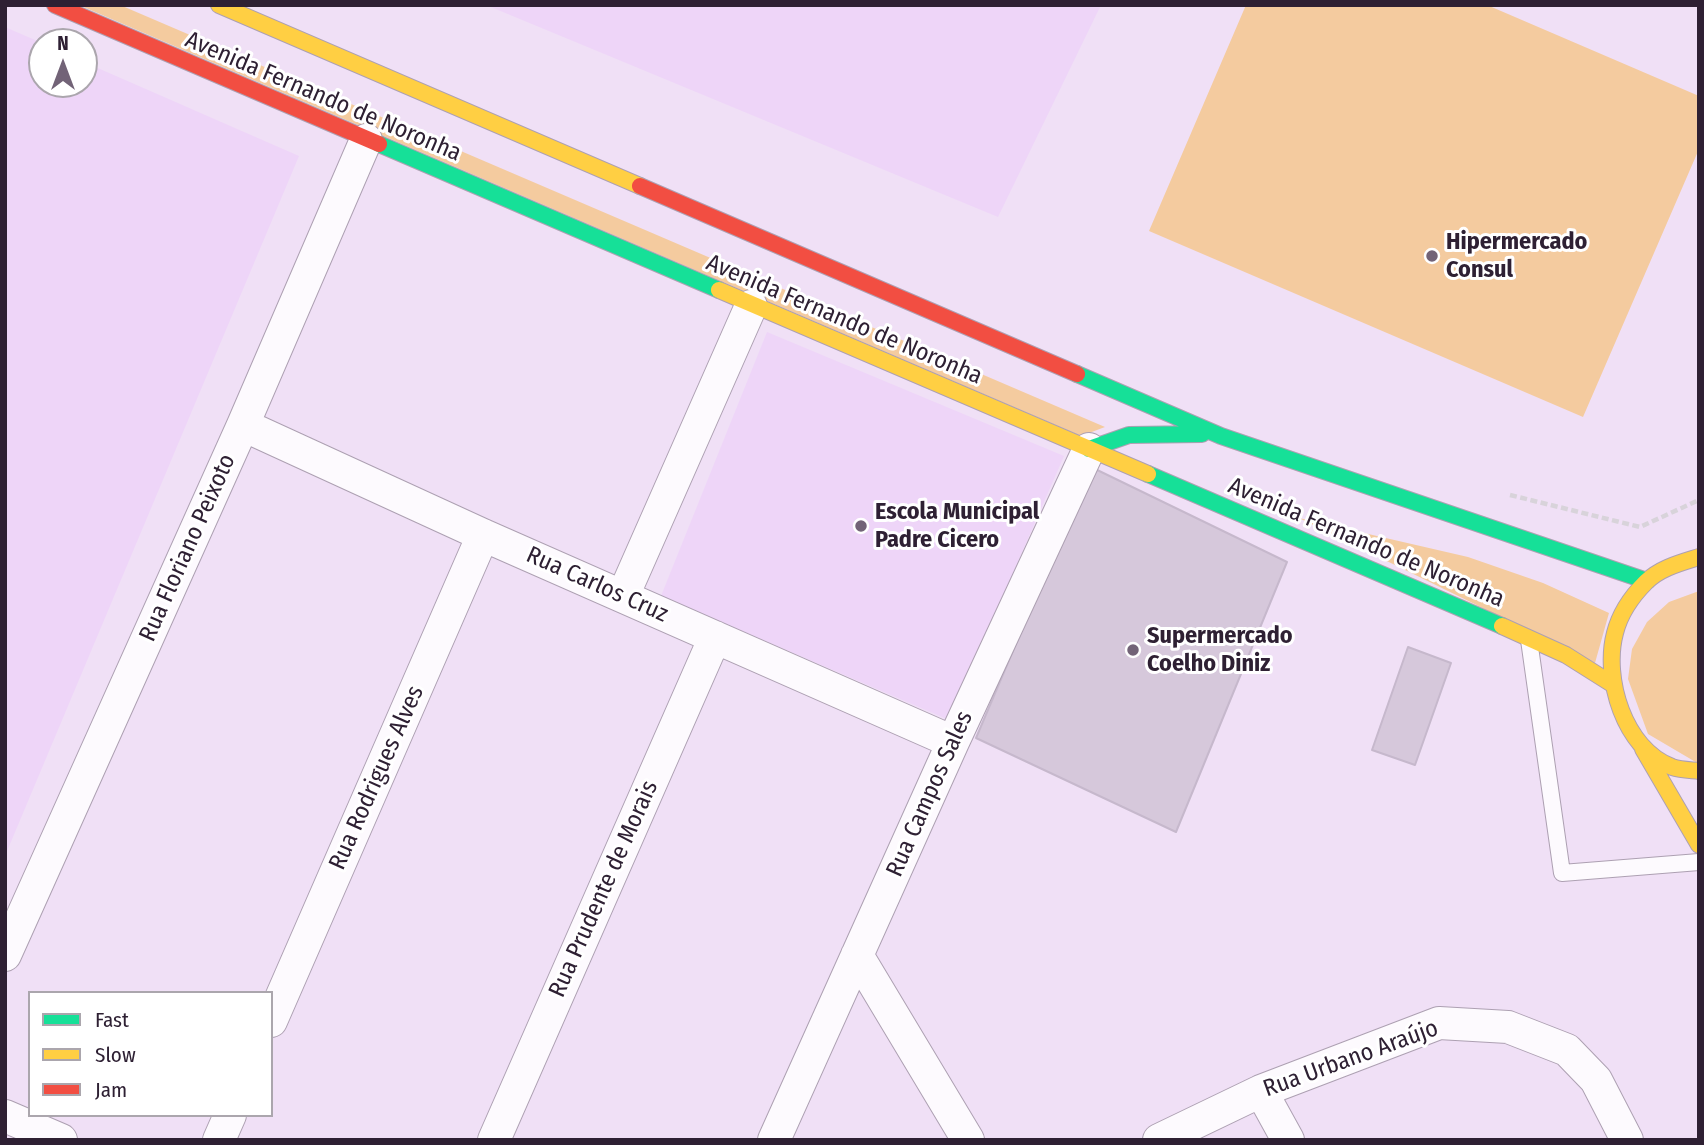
<!DOCTYPE html>
<meta charset="utf-8">
<style>
body{margin:0}
#map{position:relative;width:1704px;height:1145px;overflow:hidden;background:#f0e0f6;font-family:"Fira Sans Condensed",sans-serif}
canvas{display:block}
.frame{position:absolute;inset:0;border:7px solid #2e2033;pointer-events:none}
.legend{position:absolute;left:28px;top:991px;width:245px;height:126px;box-sizing:border-box;background:#fff;border:2px solid #aba6ad;margin:0;padding:9px 12px;list-style:none;font-size:21px;color:#2e2033}
.legend li{display:flex;align-items:center;gap:14px;height:35px}
.legend b{width:35px;border:2px solid #aba6ad}
.north{position:absolute;left:28px;top:28px;width:70px;height:70px;box-sizing:border-box;background:#fff;border:2px solid #aba6ad;border-radius:50%;rotate:0deg;font-size:19px;font-weight:700;line-height:28px;text-align:center;color:#2e2033}
.north::after{content:'';display:block;margin:auto;width:24px;height:32px;background:#726377;clip-path:polygon(50% 0,100% 100%,50% 72%,0 100%)}
</style>
<div id="map">
<canvas width="1704" height="1145"></canvas>
<div class="frame"></div>
<ul class="legend">
<li><b style="height:9px;background:#16e098"></b>Fast</li>
<li><b style="height:9px;background:#ffcf43"></b>Slow</li>
<li><b style="height:9px;background:#f24e42"></b>Jam</li>
</ul>
<div class="north">N</div>
</div>
<script>
const c = document.querySelector('canvas').getContext('2d');
c.lineJoin = 'round';
function paint(path, color) { c.fillStyle = color; c.fill(path, 'evenodd'); }
function stroke(path, color, width, dash) { c.strokeStyle = color; c.lineWidth = width; c.lineCap = dash ? 'butt' : 'round'; c.setLineDash(dash || []); c.stroke(path); }
function write(font, color, halo, rows, align = 'center') {
  c.font = font + ' "Fira Sans Condensed",sans-serif'; c.lineWidth = 6; c.setLineDash([]); c.textBaseline = 'middle'; c.strokeStyle = halo; c.fillStyle = color; for (const [text, x, y, turn = 0] of rows) {
    c.save(); c.translate(x, y); c.rotate((+turn || 0) * Math.PI / 180); c.textAlign = isNaN(turn) ? turn : align; if (halo) c.strokeText(text, 0, 0); c.fillText(text, 0, 0); c.restore();
  }
}
paint(new Path2D(`
 M486 5H1101L998 217Z
 M5 27 42 43V84H84V62L299 156 5 856Z
 M767 332 1064 456 949 720 661 596Z`), '#eed5f8');
paint(new Path2D(`
 M79 5H120L1105 427 1081 436Z
 M1246 5H1487L1699 96V149L1583 417 1149 231Z
 M1299 518 1468 557 1543 583 1609 613 1595 663Z
 M1699 591V764L1648 734 1628 679 1632 649 1647 622 1669 602Z`), '#f4cb9f');
const building = new Path2D(`
 M1091 467 1287 562 1176 832 976 738Z
 M1408 647 1451 663 1415 765 1372 750Z`);
paint(building, '#d6c8db');
stroke(building, '#c6b8cc', 2);
const lane = new Path2D(`
 M1529 640 1562 873 1699 862`);
const street = new Path2D(`
 M243 425 483 535 953 742
 M623 596 751 306
 M5 955 243 425 366 140
 M857 955 968 1140
 M271 1021 483 535
 M1261 1091 1288 1140
 M5 1116 61 1140
 M219 1140 230 1115
 M494 1140 715 637
 M774 1140 953 742 1089 449
 M1159 1140 1261 1091 1439 1023 1508 1027 1567 1050 1596 1080 1627 1140`);
const fast = new Path2D(`
 M379 144 719 290
 M1077 374 1221 436 1647 581
 M1089 449 1129 435 1202 434
 M1148 474 1502 626`);
const slow = new Path2D(`
 M219 5 640 186
 M719 290 1148 474
 M1699 557C1680 563 1660 568 1646 582 1632 596 1620 613 1615 633 1603 678 1624 749 1672 767 1681 770 1690 770 1699 771
 M1502 626 1566 655 1612 684
 M1643 749 1699 845`);
const jam = new Path2D(`
 M55 5 379 144
 M640 186 1077 374`);
stroke(lane, '#ada0b2', 18);
stroke(street, '#ada0b2', 34);
stroke(fast, '#ada0b2', 18);
stroke(slow, '#ada0b2', 18);
stroke(jam, '#ada0b2', 18);
stroke(new Path2D(`
 M1510 495 1640 527 1699 500`), '#d8d3da', 4.5, [7, 3.5]);
stroke(lane, '#fdfafe', 16);
stroke(street, '#fdfafe', 32);
stroke(fast, '#16e098', 16);
stroke(slow, '#ffcf43', 16);
stroke(jam, '#f24e42', 16);
for (const [x, y, r, color] of [
 [1432,256,7,"#726377"],
 [861,526,7,"#726377"],
 [1133,650,7,"#726377"]
]) { const dot = new Path2D(); dot.arc(x, y, r, 0, 2 * Math.PI); c.fillStyle = color; c.fill(dot); stroke(dot, '#fff', 2.5); }
write('24px', '#2e2033', '#fff', [
 ["Avenida Fernando de Noronha",323,97,23],
 ["Avenida Fernando de Noronha",844,320,23],
 ["Avenida Fernando de Noronha",1366,543,23],
 ["Rua Floriano Peixoto",188,548,-66],
 ["Rua Carlos Cruz",597,585,24],
 ["Rua Rodrigues Alves",377,778,-66],
 ["Rua Campos Sales",930,794,-66],
 ["Rua Prudente de Morais",604,889,-66],
 ["Rua Urbano Araújo",1351,1059,-20]
]);
write('bold 24px', '#2e2033', '#fff', [
 ["Hipermercado",1446,242],
 ["Consul",1446,270],
 ["Escola Municipal",875,512],
 ["Padre Cicero",875,540],
 ["Supermercado",1147,636],
 ["Coelho Diniz",1147,664]
], 'left');
</script>
